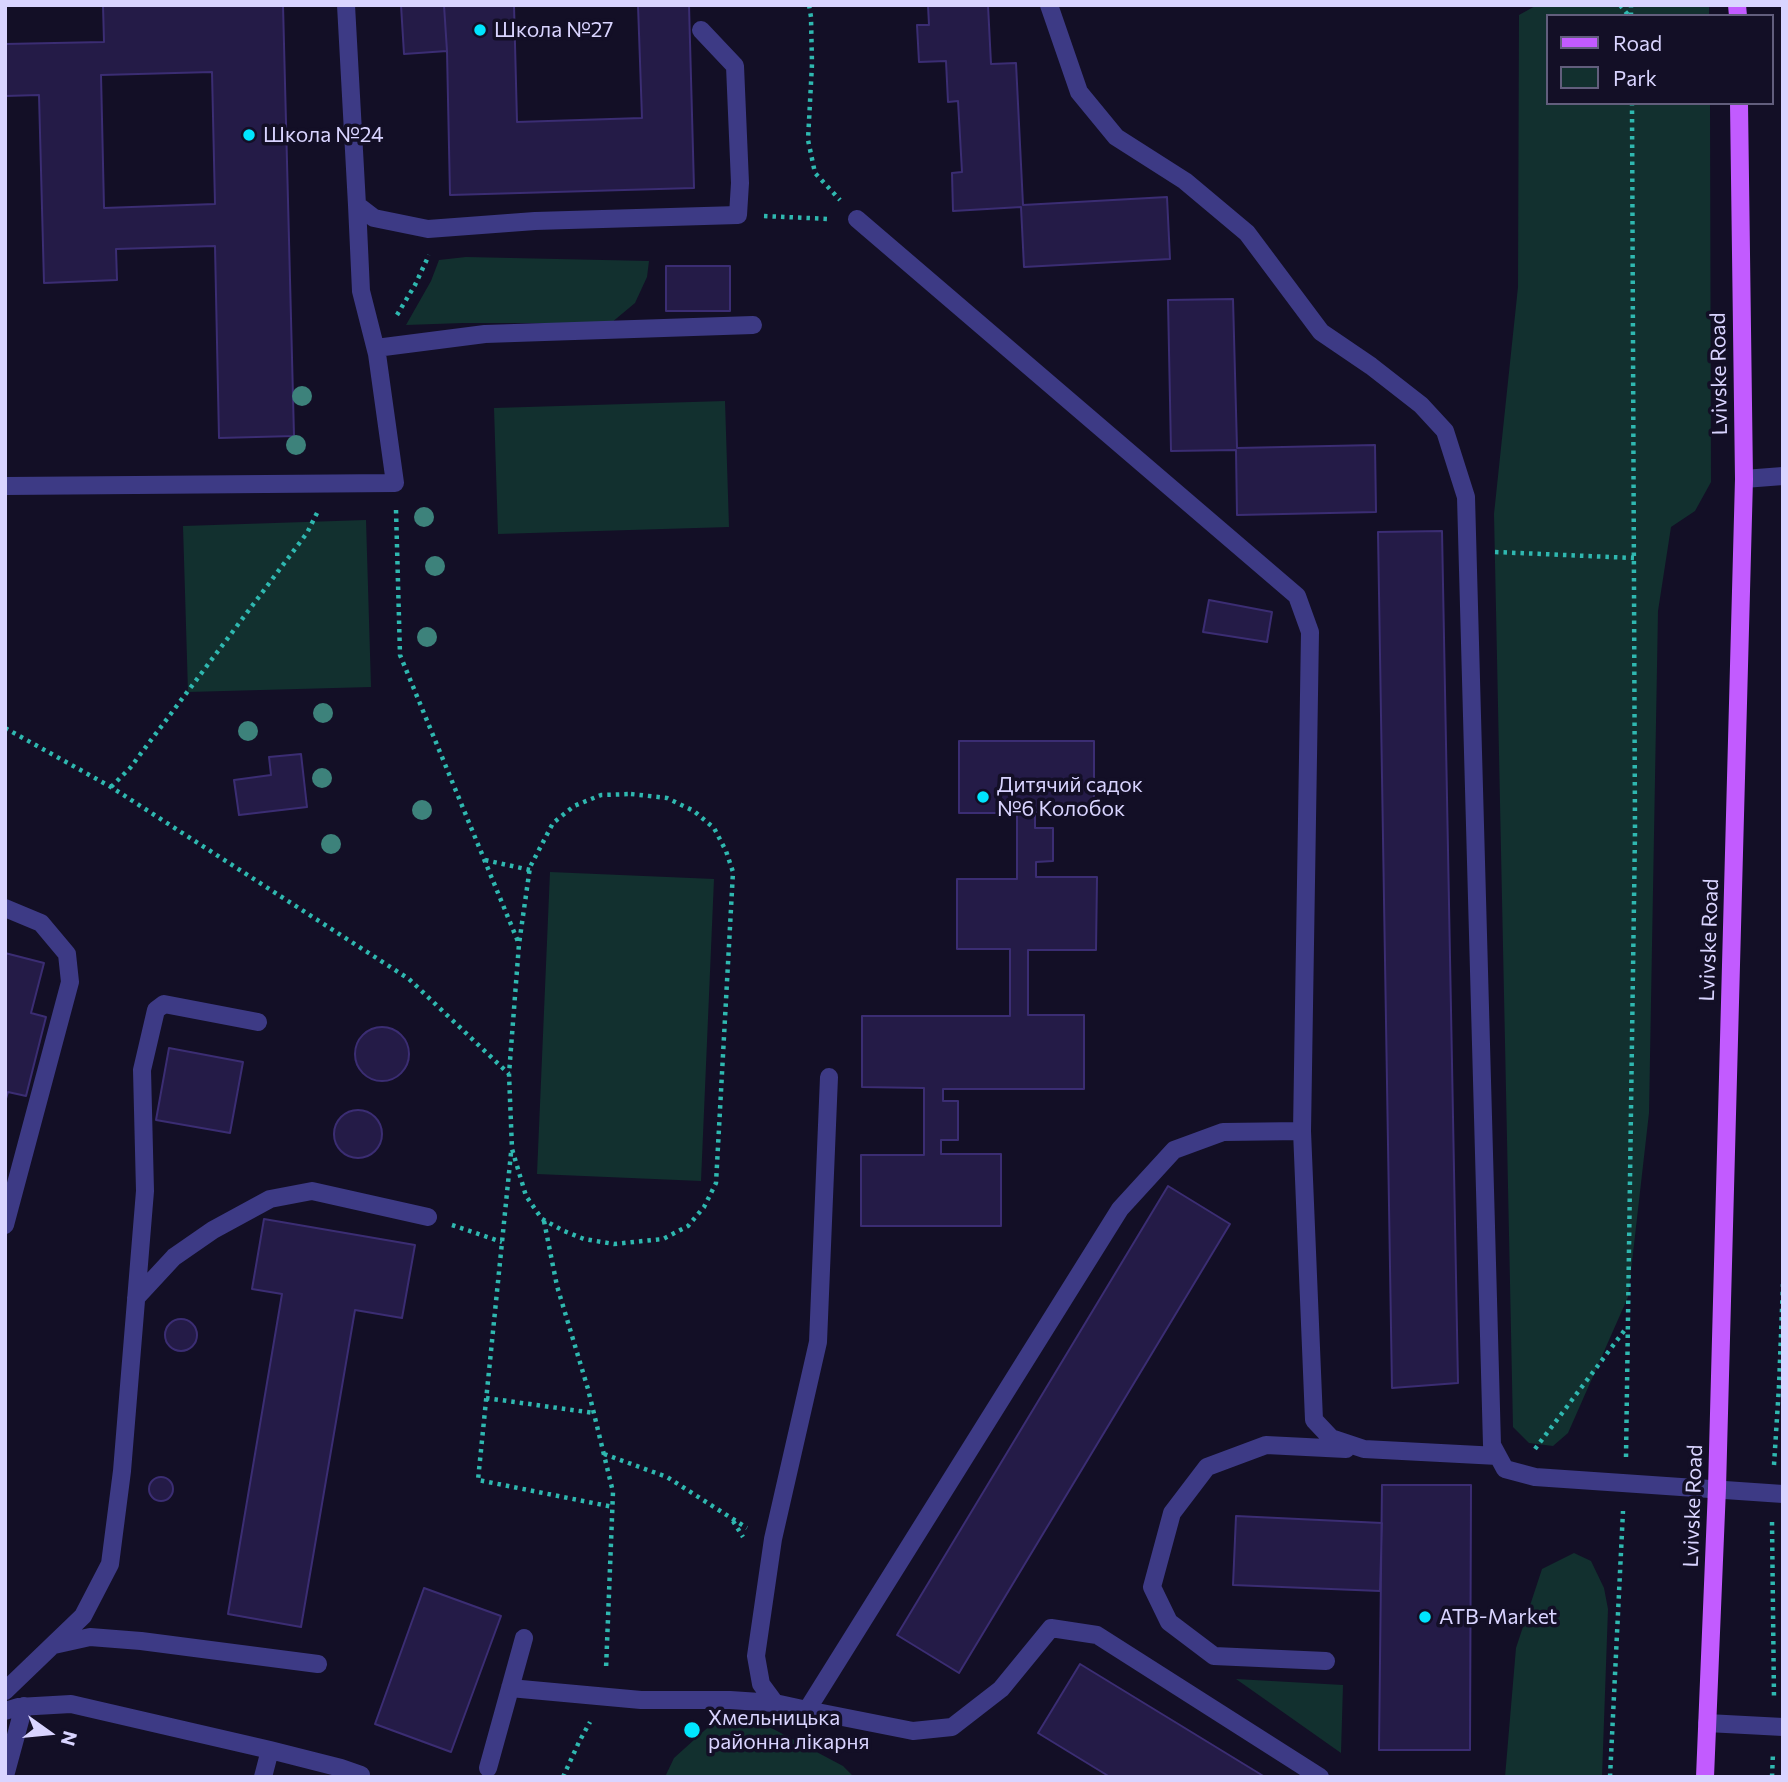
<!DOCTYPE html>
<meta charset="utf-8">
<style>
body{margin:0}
#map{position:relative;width:1788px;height:1782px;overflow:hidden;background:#130f26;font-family:Commissioner,sans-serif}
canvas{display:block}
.frame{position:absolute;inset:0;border:7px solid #d9d4ff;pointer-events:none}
.legend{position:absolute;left:1546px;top:14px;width:228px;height:91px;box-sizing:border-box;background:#130f26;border:2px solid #625e7d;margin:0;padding:9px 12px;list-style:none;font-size:21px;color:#d9d4ff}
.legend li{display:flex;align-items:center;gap:14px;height:35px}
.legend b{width:35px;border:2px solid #625e7d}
.north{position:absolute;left:14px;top:1698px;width:70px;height:70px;-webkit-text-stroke:5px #130f26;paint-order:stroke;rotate:105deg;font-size:19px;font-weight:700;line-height:28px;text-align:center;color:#d9d4ff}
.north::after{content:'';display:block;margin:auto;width:24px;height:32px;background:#d9d4ff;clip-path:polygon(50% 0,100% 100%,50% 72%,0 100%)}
</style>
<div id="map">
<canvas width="1788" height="1782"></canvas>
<div class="frame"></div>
<ul class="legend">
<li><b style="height:9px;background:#c25bff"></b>Road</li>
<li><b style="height:19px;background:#12302f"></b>Park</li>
</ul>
<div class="north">N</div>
</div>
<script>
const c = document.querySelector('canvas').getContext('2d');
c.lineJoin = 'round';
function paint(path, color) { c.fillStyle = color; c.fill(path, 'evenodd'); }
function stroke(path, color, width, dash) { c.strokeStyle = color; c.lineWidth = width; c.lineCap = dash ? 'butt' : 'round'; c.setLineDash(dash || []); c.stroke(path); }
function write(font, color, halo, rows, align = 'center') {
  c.font = font + ' Commissioner,sans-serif'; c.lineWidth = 7; c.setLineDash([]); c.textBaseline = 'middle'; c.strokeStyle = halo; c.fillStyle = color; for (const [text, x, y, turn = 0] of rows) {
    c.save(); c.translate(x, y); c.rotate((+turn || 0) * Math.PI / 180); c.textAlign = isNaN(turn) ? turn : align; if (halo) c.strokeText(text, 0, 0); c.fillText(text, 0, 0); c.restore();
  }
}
paint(new Path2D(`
 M1537 5H1709V16H1548V103H1710L1711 482 1695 511 1671 527 1658 611 1649 1113 1628 1297 1568 1433 1553 1446 1529 1443 1513 1427 1494 514 1518 287 1519 15Z
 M466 257 649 261 647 277 635 303 611 323H463L406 325 431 281 439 260Z
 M725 401 729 527 498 534 494 408Z
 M366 520 371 687 188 692 183 526Z
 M550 872 714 879 701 1181 537 1174Z
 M1574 1553 1591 1561 1604 1588 1608 1609 1602 1777H1505L1516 1648 1542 1569Z
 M1236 1679 1343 1685 1341 1753Z
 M715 1721 762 1723 843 1766 854 1777H665L674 1758Z`), '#12302f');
const building = new Path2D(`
 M103 5H283L294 436 219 438 215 246 116 249 117 280 44 283 39 95 5 96V44L104 42ZM212 72 215 204 104 208 101 75Z
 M401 5H444L447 51 404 54Z
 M444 5H514L517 122 642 118 638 5H689L694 188 450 195 447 51Z
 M928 5H988L991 64 1016 63 1023 205 1167 197 1170 259 1024 267 1021 207 953 211 952 173 962 172 958 101 948 102 946 61 919 62 917 25H929Z
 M666 266H730V311H666Z
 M1233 299 1237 448 1375 445 1376 512 1237 515 1236 450 1171 451 1168 300Z
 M1442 531 1458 1383 1392 1388 1378 532Z
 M1209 600 1272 612 1267 642 1203 632Z
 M959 741H1094V812H1035V828H1053V861L1036 862V877H1097L1096 950H1028V1015H1084V1089H943V1101H958V1140H941V1154H1001V1226H861V1155H924V1088L862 1087V1016H1010V949H957V879H1017V813H959Z
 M301 754 307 807 239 815 234 780 271 775 269 757Z
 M5 953 44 963 31 1013 46 1017 26 1096 8 1092 5 1102Z
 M355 1054a27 27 0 1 1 54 0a27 27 0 1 1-54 0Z
 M169 1048 243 1062 230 1133 156 1120Z
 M334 1134a24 24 0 1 1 48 0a24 24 0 1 1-48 0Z
 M1168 1186 1230 1224 959 1673 897 1635Z
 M264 1219 415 1245 402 1318 355 1310 301 1627 228 1614 282 1294 252 1289Z
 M165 1335a16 16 0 1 1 32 0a16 16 0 1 1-32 0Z
 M149 1489a12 12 0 1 1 24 0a12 12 0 1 1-24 0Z
 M1382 1485H1471L1470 1750H1379Z
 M1236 1516 1382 1523 1380 1591 1233 1585Z
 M424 1588 501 1616 451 1752 375 1724Z
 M1080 1664 1265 1777H1110L1038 1733Z`);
paint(building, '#241b47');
stroke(building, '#3b2d73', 2);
stroke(new Path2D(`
 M809 5 811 17 812 64 808 140 815 173 840 200
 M1620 5 1629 16
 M1631 16V5
 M764 216 829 219
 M397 315 415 285 429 255
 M396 510 400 655 519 944
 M1495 552 1634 558
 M5 728 111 787 409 979 509 1074
 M111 787 130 768 307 533 318 511
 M631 794 667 798 694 811 714 828 726 851 733 872 716 1183 704 1207 688 1226 663 1239 614 1244 584 1239 564 1231 542 1219 526 1196 512 1149 509 1074 519 944 530 867 553 823 574 806 601 795Z
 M485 860 530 870
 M511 1153 478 1480 613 1507
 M544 1221 557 1286 588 1389 613 1492 606 1669
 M452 1225 502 1242
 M486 1398 594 1413
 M1535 1449 1627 1327
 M604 1454 667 1477 747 1528
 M1626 1457 1635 832 1632 103
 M1774 1465 1779 1386 1783 1284
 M733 1521 743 1537
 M1772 1522 1774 1699
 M563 1777 579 1742 590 1722
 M1610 1777 1623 1511
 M1772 1777 1773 1753`), '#2fb8b0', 4.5, [3.5, 5]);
stroke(new Path2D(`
 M346 5 357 205 374 218 428 229 535 221 738 215 740 183 735 66 701 30
 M1049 5 1079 92 1116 137 1185 181 1247 233 1321 332 1371 366 1421 405 1445 431 1466 497 1492 1445 1505 1469 1535 1477 1783 1494
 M857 219 1297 596 1310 632 1302 1131 1314 1420 1331 1438 1364 1449 1498 1456
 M376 348 485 334 753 325
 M1744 479 1783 476
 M5 486 395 483 377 354 361 291 357 205
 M5 908 41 923 67 954 70 982 5 1225
 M829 1077 818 1342 773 1539 756 1656 761 1684 775 1703 807 1710 1120 1209 1174 1150 1223 1132 1302 1131
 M136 1298 174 1257 213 1230 270 1199 312 1191 428 1217
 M54 1645 90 1637 141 1641 318 1664
 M1326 1661 1214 1656 1169 1622 1152 1587 1172 1513 1207 1467 1266 1445 1346 1449
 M510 1688 641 1700H730L775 1703
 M5 1691 83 1616 110 1564 122 1471 145 1191 142 1070 156 1010 164 1004 258 1022
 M807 1710 913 1731 952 1727 1001 1689 1051 1628 1097 1635 1320 1777
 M5 1711 18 1707 71 1704 270 1750 341 1768 361 1775 360 1777
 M1707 1723 1783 1727
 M488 1768 524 1638
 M5 1776 24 1706
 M263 1777 270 1750`), '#3d3a85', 18);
stroke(new Path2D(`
 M1737 5 1738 16
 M1705 1777 1717 1488 1744 479 1739 103`), '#c25bff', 18);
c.fillStyle = '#3d827b';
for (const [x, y] of [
 [302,396],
 [296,445],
 [424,517],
 [435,566],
 [427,637],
 [323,713],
 [248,731],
 [322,778],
 [422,810],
 [331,844]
]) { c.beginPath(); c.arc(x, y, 10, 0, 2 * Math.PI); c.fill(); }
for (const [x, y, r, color] of [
 [480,30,7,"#00e5ff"],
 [249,135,7,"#00e5ff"],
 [983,797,7,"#00e5ff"],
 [1425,1617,7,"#00e5ff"],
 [692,1730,9,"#00e5ff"]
]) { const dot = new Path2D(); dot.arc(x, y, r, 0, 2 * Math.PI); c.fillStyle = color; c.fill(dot); stroke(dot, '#130f26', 2.5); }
write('21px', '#d9d4ff', '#130f26', [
 ["Школа №27",494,30],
 ["Школа №24",263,135],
 ["Дитячий садок",997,785],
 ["№6 Колобок",997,809],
 ["ATB-Market",1439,1617],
 ["Хмельницька",708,1718],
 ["районна лікарня",708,1742]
], 'left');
write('21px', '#d9d4ff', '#130f26', [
 ["Lvivske Road",1719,374,-91],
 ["Lvivske Road",1709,940,-88],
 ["Lvivske Road",1693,1506,-88]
]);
</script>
